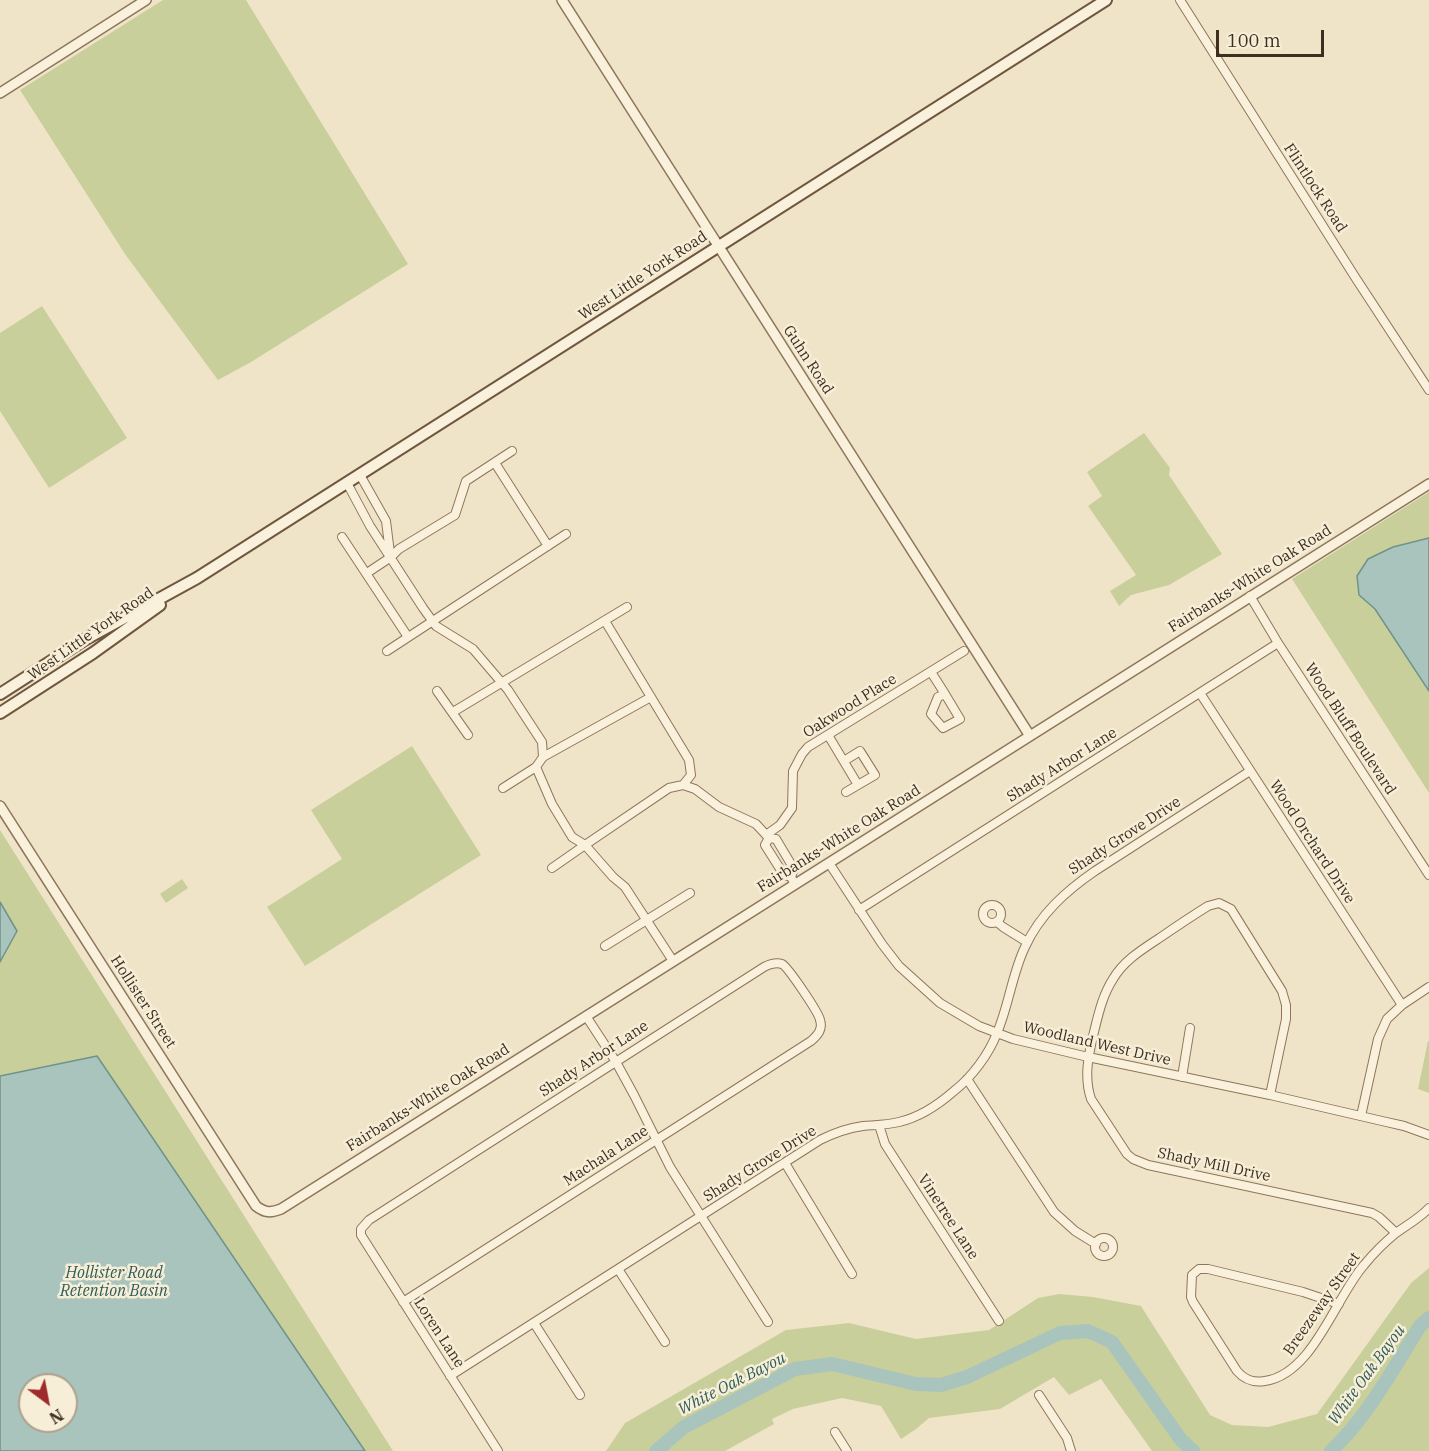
<!DOCTYPE html>
<style>
body{margin:0}
#map{position:relative;width:1429px;height:1451px;overflow:hidden;background:#f0e4c8;font-family:"IBM Plex Serif",serif}
canvas{display:block}
.north{position:absolute;left:18px;top:1373px;width:60px;height:60px;box-sizing:border-box;background:#f7eed8;border:2px solid #ada18e;border-radius:50%;rotate:148deg;font-size:16px;font-weight:700;line-height:24px;text-align:center;color:#3d2e20}
.north::after{content:'';display:block;margin:auto;width:21px;height:27px;background:#9e2a2b;clip-path:polygon(50% 0,100% 100%,50% 72%,0 100%)}
.scale{position:absolute;left:1216px;top:30px;width:108px;height:27px;box-sizing:border-box;border:3px solid #3d2e20;border-top:0;padding-left:8px;font-size:18px;line-height:21px;white-space:nowrap;color:#3d2e20;-webkit-text-stroke:4px #f7eed8;paint-order:stroke}
</style>
<div id="map">
<canvas width="1429" height="1451"></canvas>
<div class="north">N</div>
<div class="scale">100 m</div>
</div>
<script>
const c = document.querySelector('canvas').getContext('2d');
c.lineJoin = 'round';
function paint(path, color) { c.fillStyle = color; c.fill(path, 'evenodd'); }
function stroke(path, color, width, dash) { c.strokeStyle = color; c.lineWidth = width; c.lineCap = dash ? 'butt' : 'round'; c.setLineDash(dash || []); c.stroke(path); }
function write(font, color, halo, rows, align = 'center') {
  c.font = font + ' "IBM Plex Serif",serif'; c.lineWidth = 5; c.setLineDash([]); c.textBaseline = 'middle'; c.strokeStyle = halo; c.fillStyle = color; for (const [text, x, y, turn = 0] of rows) {
    c.save(); c.translate(x, y); c.rotate((+turn || 0) * Math.PI / 180); c.textAlign = isNaN(turn) ? turn : align; if (halo) c.strokeText(text, 0, 0); c.fillText(text, 0, 0); c.restore();
  }
}
paint(new Path2D(`
 M163 0H246L408 264 251 362 218 380 125 254 20 90Z
 M42 306 127 438 49 488 0 411V333Z
 M1144 433 1170 468 1169 475 1222 554 1169 585 1131 595 1119 606 1110 591 1136 575 1088 506 1102 496 1087 472Z
 M1429 492V793L1292 579Z
 M412 746 481 855 305 966 267 907 342 859 311 810Z
 M0 830 393 1451H0ZM30 1385H66V1421H30Z
 M182 879 188 888 166 903 160 894Z
 M1428 1041H1429V1093L1418 1089Z
 M1429 1268V1451H1152L1101 1379 1069 1395 1054 1377 1000 1409 929 1418 916 1429 901 1439 881 1406 842 1398 793 1409 772 1419 774 1424 725 1451H606L625 1423 786 1330 849 1323 916 1339 989 1330 1038 1298 1059 1294 1093 1297 1141 1306 1210 1415 1232 1425 1268 1427 1317 1414 1411 1283Z`), '#c9cf9b');
const water = new Path2D(`
 M1429 538V691L1375 609 1359 595 1357 576 1368 559 1393 547Z
 M0 902 17 931 0 962Z
 M97 1056 365 1451H0V1076ZM30 1385H66V1421H30Z`);
paint(water, '#a9c4bc');
stroke(water, '#6f938a', 1.5);
stroke(new Path2D(`
 M656 1451 684 1427 795 1369 832 1364 916 1384 941 1385 967 1377 1060 1333 1088 1331 1112 1342 1181 1440 1193 1451
 M1331 1451C1368 1416 1393 1369 1420 1326L1429 1318`), '#a9c4bc', 14);
const minor = new Path2D(`
 M1180 0 1355 277 1429 390
 M495 463 548 546
 M360 475 386 521 390 553
 M347 483 370 526 423 608 436 626 473 649 508 690 542 742 543 757
 M342 537 408 637
 M367 573 391 557 399 549 455 515 466 481 512 451
 M1250 596 1278 643 1429 875
 M605 621 689 760 691 775 683 785
 M387 651 566 534
 M931 672 945 694
 M437 691 468 735
 M1200 693 1402 1005
 M945 694 960 719 943 728 931 714 938 697Z
 M453 712 627 607
 M828 735 858 785
 M844 761 860 751 875 775 846 792
 M536 767 552 804 572 837 585 845 613 877 625 887 673 961
 M503 788 536 767 543 757 651 697
 M766 835 780 825 792 808 793 771 802 754 808 747 964 651
 M769 838 765 845 784 875 791 877 793 881
 M829 863 882 944 899 966 940 1003 979 1026 1013 1039 1088 1057 1270 1095 1382 1121 1404 1126 1429 1135
 M552 868 585 845 669 788 683 785 695 789 719 807 756 824 769 838 776 839 794 869 791 877
 M983 914a9 9 0 1 1 18 0a9 9 0 1 1-18 0Z
 M859 910 1278 643
 M997 922 1003 927 1027 942
 M605 946 690 893
 M586 1016 616 1062 634 1095 670 1167 768 1322
 M1182 1077 1190 1028
 M967 1079 1054 1212 1075 1231 1096 1244
 M1270 1095 1286 1019V1005L1282 991 1231 909 1219 903 1208 906C1192 916 1177 926 1161 937 1143 949 1124 960 1113 979 1102 996 1098 1016 1093 1036 1088 1057 1084 1078 1091 1099L1127 1154 1133 1159 1148 1165 1372 1213 1379 1217 1396 1233
 M1361 1116 1378 1039 1387 1019 1402 1005 1429 987
 M879 1125 885 1144 999 1321
 M785 1163 852 1274
 M1095 1247a9 9 0 1 1 18 0a9 9 0 1 1-18 0Z
 M618 1269 665 1342
 M403 1302 811 1041C818 1035 823 1029 820 1020 819 1013 788 967 782 964 776 962 770 964 764 967L369 1220 361 1229V1235L498 1451
 M1339 1304 1303 1292 1208 1269H1199L1192 1275 1191 1297 1193 1302 1237 1371C1245 1380 1253 1383 1265 1381 1313 1374 1335 1298 1364 1265 1373 1254 1385 1242 1396 1233 1407 1225 1420 1218 1429 1208
 M534 1323 580 1395
 M450 1376 820 1140C834 1133 848 1128 863 1126 875 1125 887 1125 899 1122 921 1117 938 1105 954 1091 972 1077 989 1054 997 1033 1009 1005 1012 974 1025 947 1040 914 1066 891 1095 871L1250 771
 M1039 1395 1067 1438 1071 1451
 M835 1432 847 1451`);
const tertiary = new Path2D(`
 M562 0 1030 736
 M0 93 146 0
 M0 806 256 1206C265 1213 271 1213 281 1209L1429 484`);
const secondary = new Path2D(`
 M0 694 84 640 197 578 1106 0
 M0 713 93 653 160 605`);
stroke(minor, '#8d765c', 10);
stroke(tertiary, '#8d765c', 12);
stroke(secondary, '#6f573f', 14);
stroke(minor, '#faf1dc', 8);
stroke(tertiary, '#faf1dc', 9);
stroke(secondary, '#faf1dc', 10);
write('15px', '#3d2e20', '#f7eed8', [
 ["Flintlock Road",1315,188,57],
 ["West Little York Road",643,276,-33],
 ["Guhn Road",808,360,57],
 ["Fairbanks-White Oak Road",1250,579,-32],
 ["West Little York Road",91,634,-35],
 ["Oakwood Place",850,706,-32],
 ["Wood Bluff Boulevard",1350,729,57],
 ["Shady Arbor Lane",1062,765,-32],
 ["Shady Grove Drive",1125,836,-33],
 ["Fairbanks-White Oak Road",839,839,-32],
 ["Wood Orchard Drive",1312,842,57],
 ["Hollister Street",143,1002,57],
 ["Woodland West Drive",1097,1044,13],
 ["Shady Arbor Lane",594,1059,-33],
 ["Fairbanks-White Oak Road",428,1098,-32],
 ["Machala Lane",606,1156,-33],
 ["Shady Grove Drive",760,1164,-32],
 ["Shady Mill Drive",1214,1165,12],
 ["Vinetree Lane",948,1217,57],
 ["Breezeway Street",1322,1304,-55],
 ["Loren Lane",439,1333,57]
]);
write('italic 16px', '#2f5d5a', '#f7eed8', [
 ["Hollister Road",114,1273],
 ["Retention Basin",114,1291],
 ["White Oak Bayou",1367,1375,-54],
 ["White Oak Bayou",732,1384,-27]
]);
</script>
